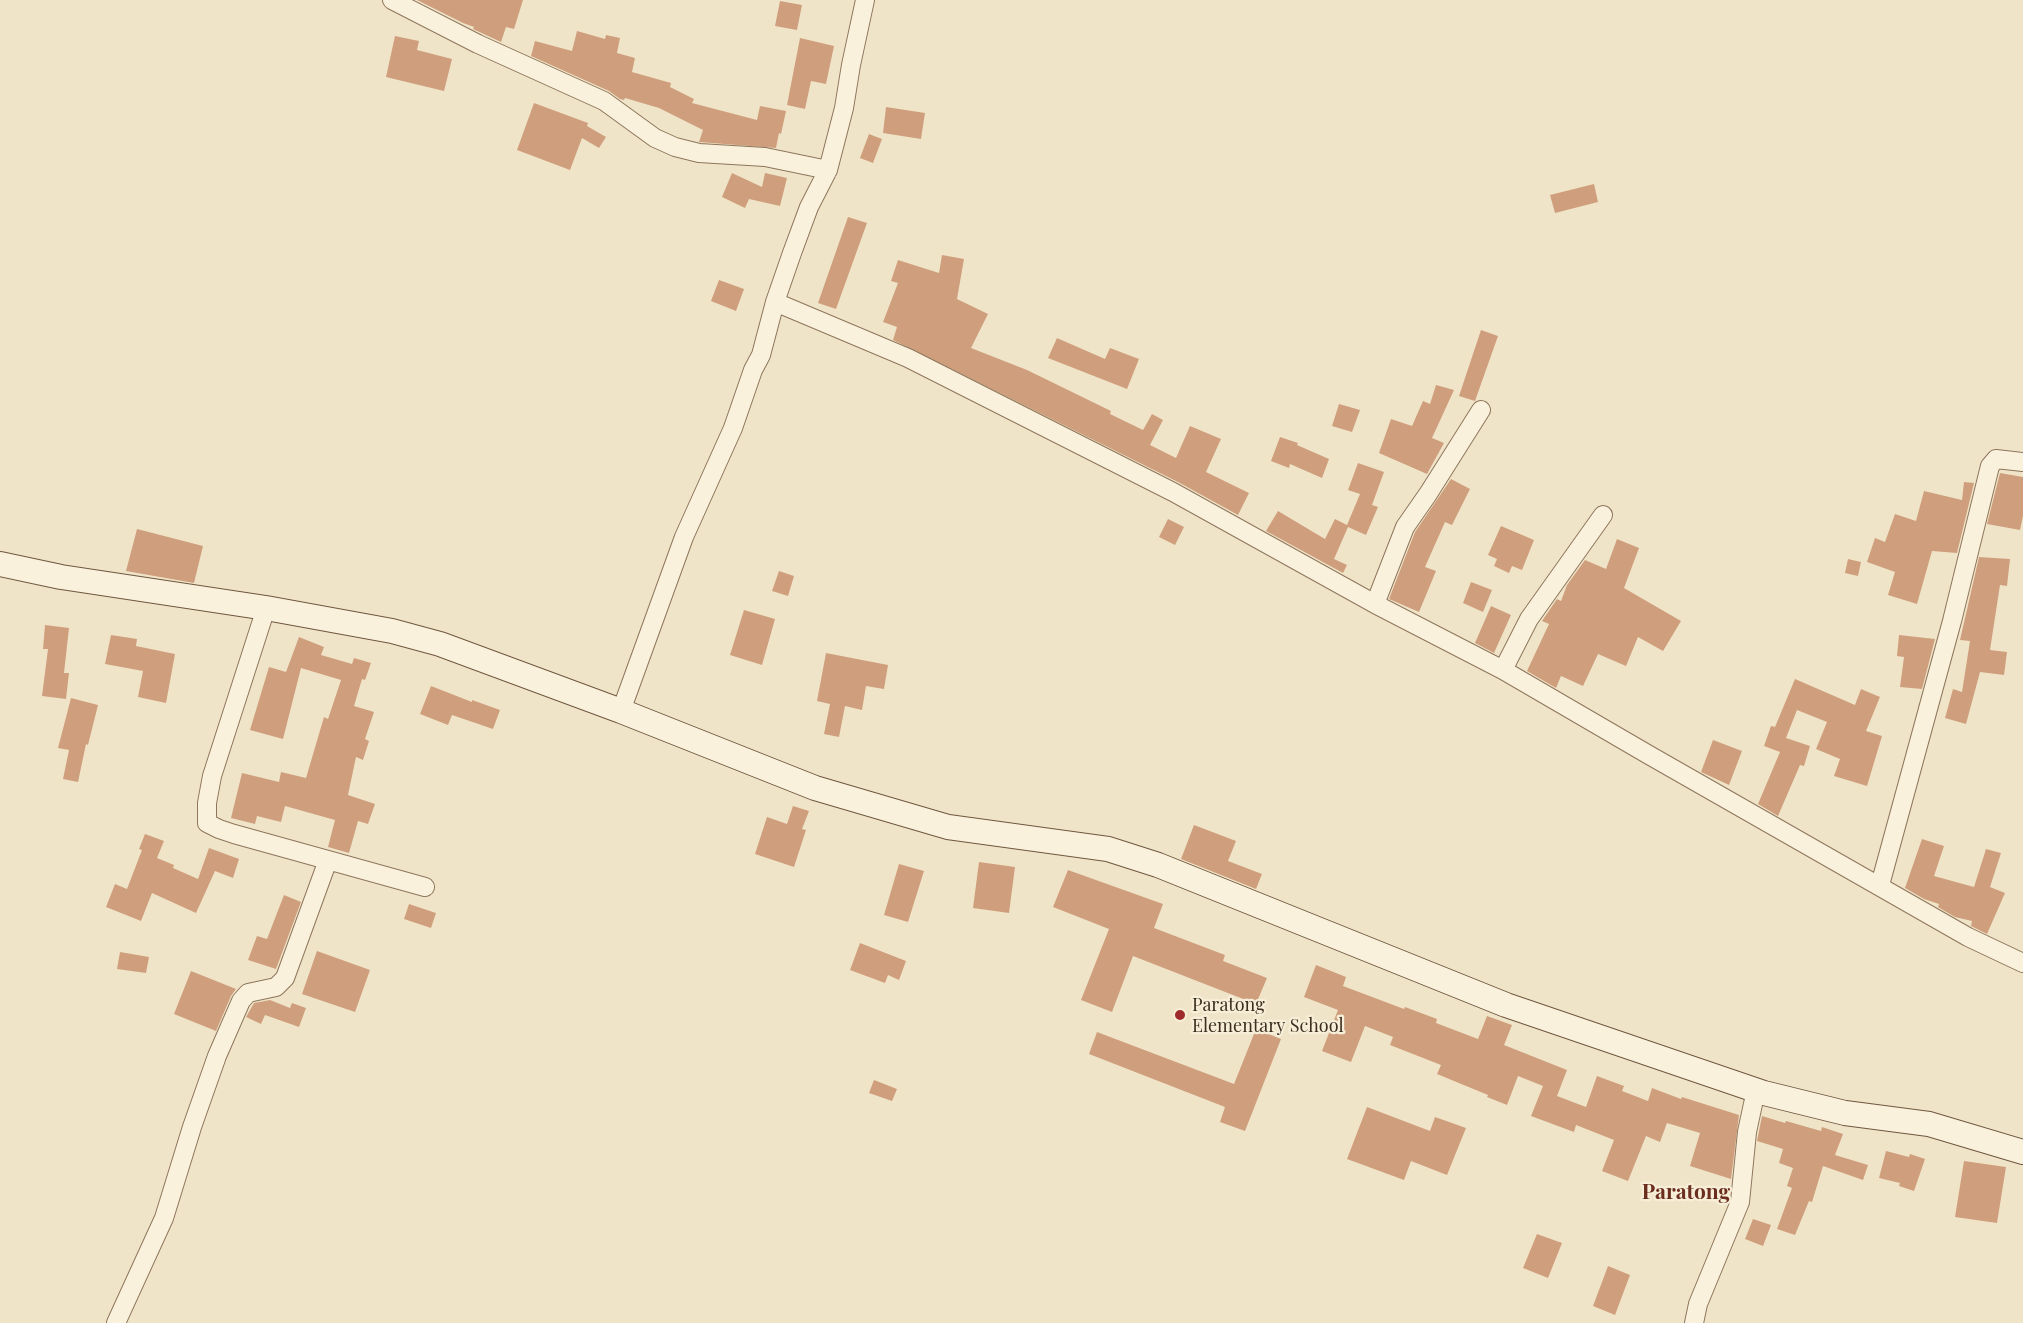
<!DOCTYPE html>
<style>
body{margin:0}
canvas{display:block;background:#f0e4c8}
</style>
<canvas width="2023" height="1323"></canvas>
<script>
const c = document.querySelector('canvas').getContext('2d');
c.lineJoin = 'round';
function paint(path, color) { c.fillStyle = color; c.fill(path, 'evenodd'); }
function stroke(path, color, width, dash) { c.strokeStyle = color; c.lineWidth = width; c.lineCap = dash ? 'butt' : 'round'; c.setLineDash(dash || []); c.stroke(path); }
function write(font, color, halo, rows, align = 'center') {
  c.font = font + ' "Playfair Display",serif'; c.lineWidth = 4.5; c.setLineDash([]); c.textBaseline = 'middle'; c.strokeStyle = halo; c.fillStyle = color; for (const [text, x, y, turn = 0] of rows) {
    c.save(); c.translate(x, y); c.rotate((+turn || 0) * Math.PI / 180); c.textAlign = isNaN(turn) ? turn : align; if (halo) c.strokeText(text, 0, 0); c.fillText(text, 0, 0); c.restore();
  }
}
paint(new Path2D(`
 M417 0H523L514 29 506 27 501 42 473 29 474 27 463 23Z
 M780 1 802 5 797 30 775 26Z
 M577 31 605 39 606 35 620 38 617 53 635 58 632 72 671 83 670 87 694 99 692 103 757 120 760 106 786 111 781 134 779 133 776 148 699 142 703 130 659 108 625 98 624 100 620 99 609 91 531 56 535 41 572 51Z
 M395 36 419 41 417 50 452 59 444 91 386 77Z
 M800 38 834 46 826 84 811 81 805 109 787 105Z
 M534 103 588 123 587 126 606 137 599 148 582 138 570 170 517 150Z
 M886 107 925 113 921 139 883 133Z
 M869 134 882 139 873 163 860 158Z
 M732 173 762 187 765 173 787 178 780 206 749 199 745 208 722 197Z
 M1594 184 1598 202 1555 213 1550 195Z
 M848 217 867 223 836 309 818 303Z
 M942 255 964 259 957 299 988 314 971 348 1027 370 1111 411 1110 414 1143 430 1152 414 1163 420 1150 445 1176 458 1190 426 1221 439 1206 472 1249 493 1238 515 1178 482 893 340 897 327 883 322 898 283 891 281 898 260 939 273Z
 M719 280 744 289 736 311 711 301Z
 M1481 330 1498 336 1475 401 1459 396Z
 M1057 338 1105 359 1110 348 1139 359 1127 389 1048 358Z
 M1436 385 1454 390 1432 438 1444 443 1427 474 1379 453 1391 419 1412 426 1423 401 1430 404Z
 M1339 404 1360 410 1352 432 1332 426Z
 M1280 437 1298 443 1297 445 1329 459 1322 478 1290 464 1289 468 1271 461Z
 M1358 463 1384 472 1372 505 1378 507 1366 535 1348 527 1334 559 1347 565 1343 573 1266 531 1278 511 1325 539 1335 519 1347 525 1360 494 1348 490Z
 M2000 473 2023 477V516L2020 530 1987 524Z
 M1451 479 1470 489 1452 525 1445 522 1425 567 1436 571 1419 612 1389 599 1415 532Z
 M1964 482 1974 483 1957 553 1932 551 1917 604 1888 595 1895 572 1867 562 1875 538 1885 542 1895 514 1916 521 1924 491 1962 500Z
 M1168 519 1184 527 1175 545 1159 537Z
 M1501 526 1534 540 1522 570 1512 566 1509 573 1494 566 1497 559 1488 555Z
 M137 529 203 546 194 583 126 571Z
 M1617 539 1639 548 1624 588 1681 621 1663 651 1638 637 1626 666 1598 654 1583 686 1561 676 1556 688 1527 671 1549 624 1542 621 1557 599 1561 601 1567 585 1585 560 1606 569Z
 M1979 557 2010 559 2007 586 2000 585 1990 650 2007 652 2004 675 1980 672 1966 724 1945 718 1953 689 1962 692 1970 641 1960 640Z
 M1848 559 1861 562 1858 576 1845 573Z
 M779 571 794 576 788 596 772 591Z
 M1471 582 1492 590 1483 612 1463 603Z
 M1491 606 1511 615 1494 653 1475 643Z
 M744 610 775 619 762 665 730 655Z
 M45 625 69 628 64 673H69L66 699 42 696 48 649H43Z
 M111 635 137 639 136 646 175 654 166 703 138 697 143 671 105 664Z
 M1899 635 1935 639 1922 689 1900 687 1904 657 1897 656Z
 M299 637 324 647 321 655 352 664 354 658 371 663 365 680 362 679 354 706 374 712 365 739 369 741 363 760 356 757 348 795 375 804 368 824 358 821 349 853 328 847 335 820 285 806 281 822 257 816 255 824 231 818 242 773 279 782 281 772 306 778 324 717 328 719 341 680 301 668 283 739 250 730 269 667 286 672Z
 M826 653 888 665 884 689 866 686 862 710 845 706 839 737 824 734 830 704 817 701Z
 M1795 679 1855 705 1861 689 1880 697 1866 731 1882 736 1867 786 1834 776 1840 759 1816 749 1827 722 1797 710 1786 738 1810 746 1804 766 1800 765 1778 816 1758 804 1780 752 1764 746 1771 726 1775 727Z
 M431 686 472 702V700L500 710 493 729 452 715 448 725 420 714Z
 M71 698 98 705 88 745 86 744 78 782 63 779 69 750 58 748Z
 M1713 740 1742 751 1729 785 1701 772Z
 M793 806 809 811 802 829 806 830 794 867 755 854 767 817 787 824Z
 M1194 825 1236 841 1228 861 1262 874 1256 889 1181 859Z
 M145 834 164 841 157 858 174 865 173 868 198 879 209 848 239 859 233 878 215 871 196 913 152 893 141 921 106 907 115 884 127 889 142 850 139 849Z
 M1922 839 1944 846 1934 876 1974 887 1986 849 2001 853 1990 887 2005 893 1987 934 1971 926 1972 921 1955 917 1938 907 1939 904 1924 899 1905 888Z
 M979 862 1015 867 1009 913 973 908Z
 M899 864 924 871 908 922 884 915Z
 M1068 870 1163 904 1154 928 1225 955 1223 961 1267 978 1256 1004 1133 956 1112 1012 1081 1000 1109 929 1053 907Z
 M284 895 301 902 276 969 248 960 257 936 267 939Z
 M409 904 436 913 431 928 404 919Z
 M860 943 906 961 899 980 888 975 885 983 850 970Z
 M317 951 370 970 355 1012 302 994Z
 M120 952 149 957 146 973 117 969Z
 M1316 965 1346 977 1343 986 1404 1009 1405 1007 1437 1019 1436 1023 1478 1039 1487 1016 1512 1025 1504 1045 1567 1070 1557 1096 1586 1107 1597 1076 1624 1086 1622 1091 1648 1101 1652 1088 1681 1099 1682 1097 1739 1115 1731 1179 1690 1166 1700 1133 1667 1123 1660 1142 1646 1136 1628 1181 1602 1171 1614 1140 1576 1125 1574 1132 1531 1116 1543 1086 1518 1076 1507 1105 1487 1097 1488 1095 1437 1074 1441 1065 1390 1045 1393 1037 1365 1026 1351 1062 1322 1051 1338 1010 1304 997Z
 M191 971 236 989 231 996 216 1031 174 1014Z
 M270 1000 290 1008 292 1003 306 1008 299 1027 265 1015 261 1024 246 1017 254 1003Z
 M1256 1029 1281 1039 1245 1131 1220 1122 1225 1107 1089 1054 1097 1032 1234 1084Z
 M874 1080 897 1089 892 1101 869 1093Z
 M1367 1107 1430 1131 1435 1117 1466 1128 1447 1175 1411 1161 1404 1180 1347 1159Z
 M1762 1116 1785 1123 1786 1121 1821 1131 1822 1127 1843 1134 1835 1155 1868 1165 1863 1180 1823 1166 1812 1202 1809 1201 1795 1235 1777 1229 1792 1188 1787 1186 1793 1168 1779 1163 1783 1149 1757 1141Z
 M1886 1151 1909 1157 1910 1154 1925 1159 1914 1191 1899 1186 1900 1183 1879 1178Z
 M1964 1161 2006 1167 1997 1223 1955 1217Z
 M1753 1219 1771 1225 1763 1246 1745 1239Z
 M1537 1234 1562 1243 1548 1278 1523 1268Z
 M1608 1266 1630 1275 1615 1315 1593 1306Z`), '#cf9f7d');
const street = new Path2D(`
 M392 0 478 44 604 101 655 138 675 147 699 153 765 157 828 170
 M775 302 908 358 1173 492 1375 604 1503 670 1649 755 1968 937 2023 963
 M1375 604 1405 527 1428 494 1481 410
 M266 608 212 776 207 803V823L219 829 234 834 425 887
 M1503 670 1529 619 1603 515
 M621 711 684 537 733 428 753 370 761 355 775 302 792 253 809 207 828 170 844 108 851 65 865 0
 M1880 885 1952 621 1990 466 1996 459 2023 462
 M116 1323 164 1218 192 1127 217 1056 241 1001 248 993 276 987 285 978 328 860
 M1694 1323 1698 1304 1740 1202 1747 1132 1756 1090`);
const secondary = new Path2D(`
 M0 564 61 577 266 608 392 631 440 644 621 711 815 788 948 827 1108 849 1158 865 1506 1005 1764 1093 1845 1113 1929 1124 2023 1152`);
stroke(street, '#8d765c', 20);
stroke(secondary, '#6f573f', 26);
stroke(street, '#faf1dc', 18);
stroke(secondary, '#faf1dc', 24);
for (const [x, y, r, color] of [
 [1180,1015,6,"#9e2a2b"]
]) { const dot = new Path2D(); dot.arc(x, y, r, 0, 2 * Math.PI); c.fillStyle = color; c.fill(dot); stroke(dot, '#f7eed8', 2); }
write('18px', '#3d2e20', '#f7eed8', [
 ["Paratong",1192,1005],
 ["Elementary School",1192,1026]
], 'left');
write('bold 21px', '#6b2e1e', '#f7eed8', [
 ["Paratong",1686,1192]
]);
</script>
